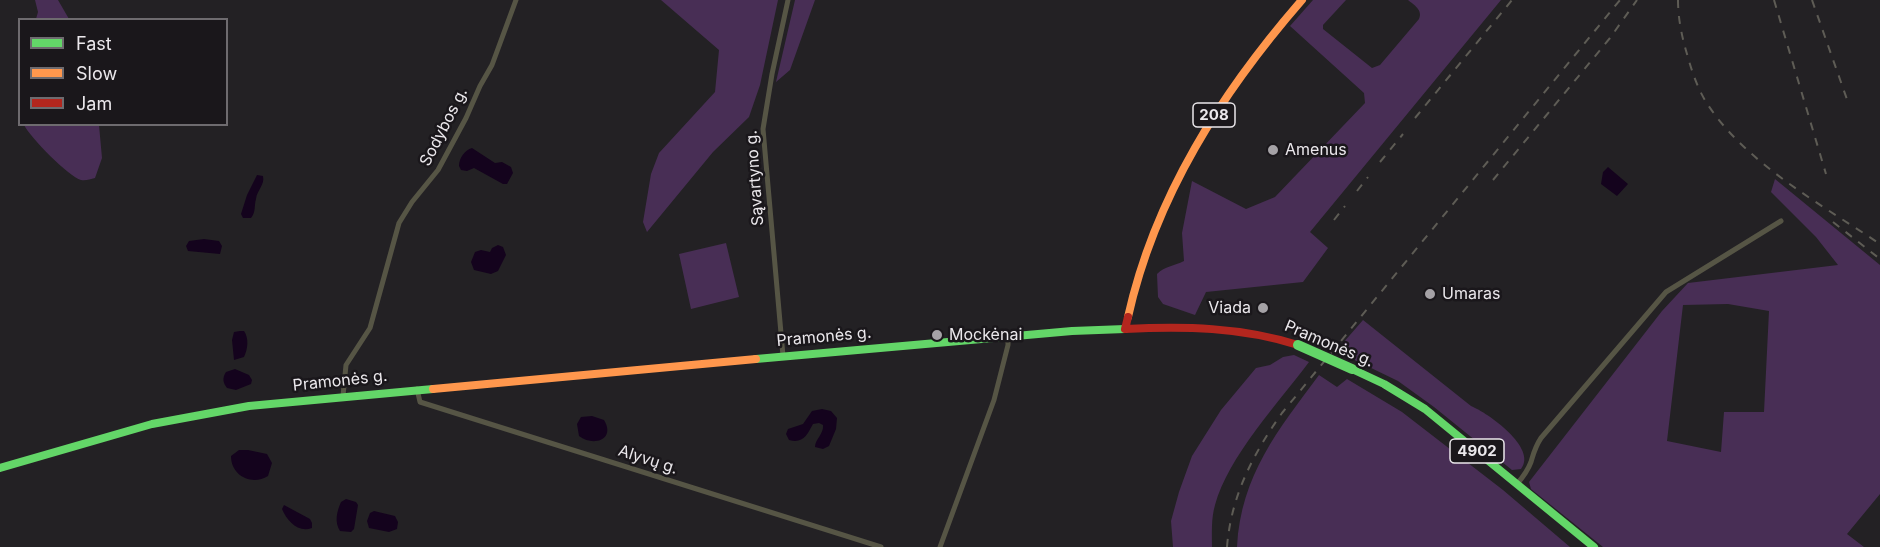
<!DOCTYPE html>
<meta charset="utf-8">
<style>
body{margin:0}
#map{position:relative;width:1880px;height:547px;overflow:hidden;background:#232124;font-family:Inter,sans-serif}
canvas{display:block}
.legend{position:absolute;left:18px;top:18px;width:210px;height:108px;box-sizing:border-box;background:#1a171b;border:2px solid #6e6b6f;margin:0;padding:8px 10px;list-style:none;font-size:18px;color:#ebe8ec}
.legend li{display:flex;align-items:center;gap:12px;height:30px}
.legend b{width:30px;border:2px solid #6e6b6f}
</style>
<div id="map">
<canvas width="1880" height="547"></canvas>
<ul class="legend">
<li><b style="height:8px;background:#63d668"></b>Fast</li>
<li><b style="height:8px;background:#ff974d"></b>Slow</li>
<li><b style="height:8px;background:#b3261e"></b>Jam</li>
</ul>
</div>
<script>
const c = document.querySelector('canvas').getContext('2d');
c.lineJoin = 'round';
function paint(path, color) { c.fillStyle = color; c.fill(path, 'evenodd'); }
function stroke(path, color, width, dash) { c.strokeStyle = color; c.lineWidth = width; c.lineCap = dash ? 'butt' : 'round'; c.setLineDash(dash || []); c.stroke(path); }
function write(font, color, halo, rows, align = 'center') {
  c.font = font + ' Inter,sans-serif'; c.lineWidth = 5; c.setLineDash([]); c.textBaseline = 'middle'; c.strokeStyle = halo; c.fillStyle = color; for (const [text, x, y, turn = 0] of rows) {
    c.save(); c.translate(x, y); c.rotate((+turn || 0) * Math.PI / 180); c.textAlign = isNaN(turn) ? turn : align; if (halo) c.strokeText(text, 0, 0); c.fillText(text, 0, 0); c.restore();
  }
}
paint(new Path2D(`
 M35 0H58L69 19H36L38 12Z
 M661 0H778L760 85 749 117 713 152 647 232 643 222 651 174 659 153 715 92 719 50Z
 M795 0H815L790 70 776 82Z
 M1313 0H1346L1323 25V29L1372 68 1380 65 1419 19C1423 10 1414 5 1408 0H1501L1310 232 1328 248 1303 282 1206 292 1195 315 1163 304 1158 297 1157 274C1165 266 1174 266 1184 261L1182 233 1192 181 1246 209 1275 197 1365 103 1364 93 1290 26Z
 M24 125H99L102 158 95 178C90 179 86 181 81 180 69 177 30 137 24 125Z
 M1775 179 1880 265V494L1847 534 1864 547H1603L1531 489 1529 482 1662 311 1688 283 1838 265 1816 237 1771 192ZM1728 304 1769 311 1764 412H1724L1721 452 1667 441 1683 305Z
 M726 243 739 297 691 309 679 254Z
 M1363 320 1471 406C1488 413 1538 448 1521 469L1512 470 1434 407 1398 381 1336 351Z
 M1294 355 1309 362C1279 402 1228 457 1215 505 1211 519 1212 533 1212 547H1173L1171 521 1179 492 1192 456 1221 410 1256 368 1270 365 1283 357Z
 M1319 375 1337 387 1347 379 1402 412 1503 490 1570 547H1237C1241 475 1278 430 1319 375Z`), '#482e55');
paint(new Path2D(`
 M472 148 495 163 502 162 511 167 513 173 507 184H503L474 168 467 171 461 170 459 166C459 158 465 150 472 148Z
 M1608 167 1628 184 1617 196 1601 184 1603 172Z
 M257 175 263 176C265 185 257 190 256 199 254 206 256 212 251 218H243L241 214 247 195Z
 M204 239 219 241 222 246 220 254 188 251 186 246 189 241Z
 M498 245 503 247 506 255 498 271 491 274 474 270 471 262 475 252 481 250 490 252 492 248Z
 M240 331H244C249 338 248 349 244 357L234 360 232 340 234 332Z
 M235 369 249 375 252 380 251 384 236 390 227 388C223 383 222 378 226 372Z
 M822 409 831 411 837 418 836 429 829 446 823 449 815 447C815 439 824 434 823 425L819 423 813 424C807 435 803 444 789 440L786 434 788 429 803 424 812 411Z
 M592 416 604 420C616 440 593 447 579 436L577 424 581 417Z
 M239 450H248L267 454 272 463 268 476C252 486 231 476 231 456Z
 M346 499 356 502 358 505 354 529 351 532 340 531C334 522 337 511 341 502Z
 M284 505 310 519 312 523V528C298 533 287 521 282 509Z
 M374 511 395 516 398 522 397 529 389 532 369 528 367 521 370 513Z`), '#14031d');
stroke(new Path2D(`
 M783 356 763 129 772 74 788 0
 M417 389 420 402 881 547
 M343 396 346 365 370 328 399 223 412 202 438 170 466 118 480 86 492 65 516 0
 M1517 484C1523 477 1528 470 1531 462 1534 452 1535 447 1541 438L1666 292 1781 221
 M940 547 994 400 1008 345V336`), '#565545', 5);
stroke(new Path2D(`
 M756 359 1072 331 1125 329
 M1352 369 1384 384 1425 409 1594 547
 M0 468 152 424 249 406 433 389`), '#63d668', 8);
stroke(new Path2D(`
 M1128 317C1155 196 1222 92 1302 0
 M433 389 756 359`), '#ff974d', 8);
stroke(new Path2D(`
 M1128 317 1125 329C1184 326 1241 327 1298 345`), '#b3261e', 8);
stroke(new Path2D(`
 M1678 0C1678 19 1682 37 1687 54 1692 72 1698 90 1708 105 1747 164 1822 205 1880 244
 M1774 0 1826 174
 M1812 0 1849 105
 M1415 118 1512 0
 M1380 162 1403 134
 M1493 180 1610 38 1637 0
 M1357 191 1368 177
 M1334 220 1345 206
 M1833 222 1880 259
 M1227 547C1231 496 1253 454 1282 413L1620 0`), '#5e5c55', 2, [8, 8]);
stroke(new Path2D(`
 M1298 345 1352 369`), '#63d668', 10);
for (const [x, y, r, color] of [
 [1273,150,6,"#a5a2a6"],
 [1430,294,6,"#a5a2a6"],
 [1263,308,6,"#a5a2a6"],
 [937,335,6,"#a5a2a6"]
]) { const dot = new Path2D(); dot.arc(x, y, r, 0, 2 * Math.PI); c.fillStyle = color; c.fill(dot); stroke(dot, '#1a171b', 2); }
for (const [x, y, w] of [
 [1214,115,42],
 [1477,451,54]
]) { const box = new Path2D(); box.roundRect(x - w / 2, y - 12, w, 24, 4.5); c.fillStyle = '#1a171b'; c.fill(box); stroke(box, '#ebe8ec', 1.5); }
write('bold 15px', '#ebe8ec', null, [
 ["208",1214,115],
 ["4902",1477,451]
]);
write('16px', '#ebe8ec', '#1a171b', [
 ["Sodybos g.",444,127,-63],
 ["Sąvartyno g.",755,178,-94],
 ["Pramonės g.",824,337,-5],
 ["Pramonės g.",1329,344,23],
 ["Pramonės g.",340,381,-6],
 ["Alyvų g.",648,460,18]
]);
write('16px', '#ebe8ec', '#1a171b', [
 ["Amenus",1285,150],
 ["Umaras",1442,294],
 ["Viada",1251,308,"right"],
 ["Mockėnai",949,335]
], 'left');
</script>
